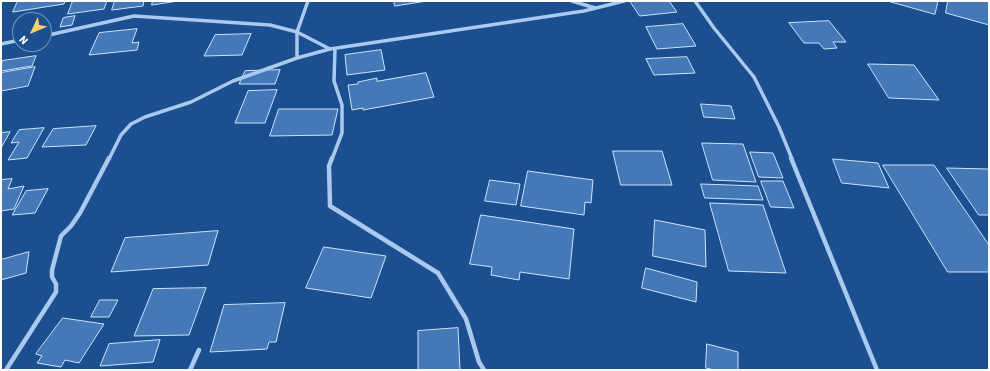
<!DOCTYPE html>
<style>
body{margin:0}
#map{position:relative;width:990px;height:371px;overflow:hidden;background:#1b4f8f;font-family:"Source Sans 3",sans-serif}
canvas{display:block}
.frame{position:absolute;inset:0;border:2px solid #fff;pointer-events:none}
.north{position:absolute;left:12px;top:12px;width:40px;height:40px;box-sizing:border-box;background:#1b4f8f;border:1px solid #7695bc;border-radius:50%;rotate:226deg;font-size:11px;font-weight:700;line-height:16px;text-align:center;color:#fff}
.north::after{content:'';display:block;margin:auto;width:14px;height:18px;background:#ffd166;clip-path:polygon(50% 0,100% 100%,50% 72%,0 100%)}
</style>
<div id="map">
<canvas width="990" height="371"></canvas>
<div class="frame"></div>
<div class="north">N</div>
</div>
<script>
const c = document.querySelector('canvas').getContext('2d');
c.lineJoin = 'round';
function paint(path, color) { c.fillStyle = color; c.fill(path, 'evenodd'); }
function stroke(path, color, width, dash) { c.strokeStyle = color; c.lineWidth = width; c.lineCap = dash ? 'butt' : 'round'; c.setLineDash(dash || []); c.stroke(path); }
const building = new Path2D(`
 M18 1H65L64 4 13 12Z
 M73 1H107L104 9 68 14Z
 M115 1H144L143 6 112 10Z
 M153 1H178L152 5Z
 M394 1H427L395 6Z
 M630 1H669L677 12 640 16Z
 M888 1H938L935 14Z
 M948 1H989V25L946 13Z
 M75 16 72 25 60 27 63 18Z
 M829 21 846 42H833L837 48 824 49 819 43H804L789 23Z
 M683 24 696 46 657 49 646 27Z
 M137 29 132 43 139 42 137 50 89 55 99 33Z
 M251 34 242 55 204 56 215 35Z
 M381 50 385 70 347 75 345 55Z
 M36 56 32 66 1 71 2 61Z
 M687 57 695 73 654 75 646 59Z
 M868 64 914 65 939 100 889 98Z
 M35 67 28 86 1 91V73Z
 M280 70 275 84H239L245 71Z
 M426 73 434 97 363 110V108L352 110 348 85 358 84V82L377 78V81Z
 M277 90 265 123H235L248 91Z
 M701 104 731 106 735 119 704 117Z
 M279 109H338L332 135 270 136Z
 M96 126 86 145 42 147 53 129Z
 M44 128 27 158 8 160 19 142 11 143 19 130Z
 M10 132 1 148V133Z
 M702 143 743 144 756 182 713 180Z
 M613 151H662L672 185H621Z
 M750 152 773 153 783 178 759 177Z
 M833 159 878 163 889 188 842 183Z
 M883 165H934L989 245V272H948Z
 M947 168 989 169V215H979Z
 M528 171 593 180 591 203 585 202 584 215 521 206Z
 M12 179 8 189 24 186 14 209 1 211V180Z
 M490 180 520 184 516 205 485 201Z
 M761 181H783L794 208 771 207Z
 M701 184 758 186 763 200 705 198Z
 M48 189 35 213 12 215 26 191Z
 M710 203 763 205 786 273 729 271Z
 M481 215 574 229 569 279 520 272 519 280 491 275 492 267 470 264Z
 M655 220 705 230 706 267 653 256Z
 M218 231 208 265 111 272 125 238Z
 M324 247 386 256 371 298 306 288Z
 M29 252 26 273 1 280V260Z
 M646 268 697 282 696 302 642 288Z
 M206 288 189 335 134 336 153 289Z
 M100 300H118L109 317H91Z
 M285 303 276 342H269L267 349 210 352 224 305Z
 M63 318 104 324 79 363 65 360 61 367 37 363 42 356 36 354Z
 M458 328 460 370H418V331Z
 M160 340 153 362 100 366 109 344Z
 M707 344 738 352V370H714L706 368Z`);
paint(building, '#4478b7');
stroke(building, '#cfe3fa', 1);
stroke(new Path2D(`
 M572 1 595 8
 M695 1 714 28 754 77 779 127 792 159
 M44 36 134 16 270 25 297 32 330 49
 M1 44 20 40
 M297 58V32L308 1
 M109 159 121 135 131 124 145 117 191 102 233 81 297 58 330 49 584 11 624 1
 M332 159 342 133V105L334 81 335 49`), '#a9c9ee', 3.5);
stroke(new Path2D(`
 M332 158 329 166 330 206 438 273 466 319 479 362 484 370
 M791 158 877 370
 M6 370 56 292V284L52 277V270L61 236 71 226 80 213 109 158
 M190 370 199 350`), '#a9c9ee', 4.5);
</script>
